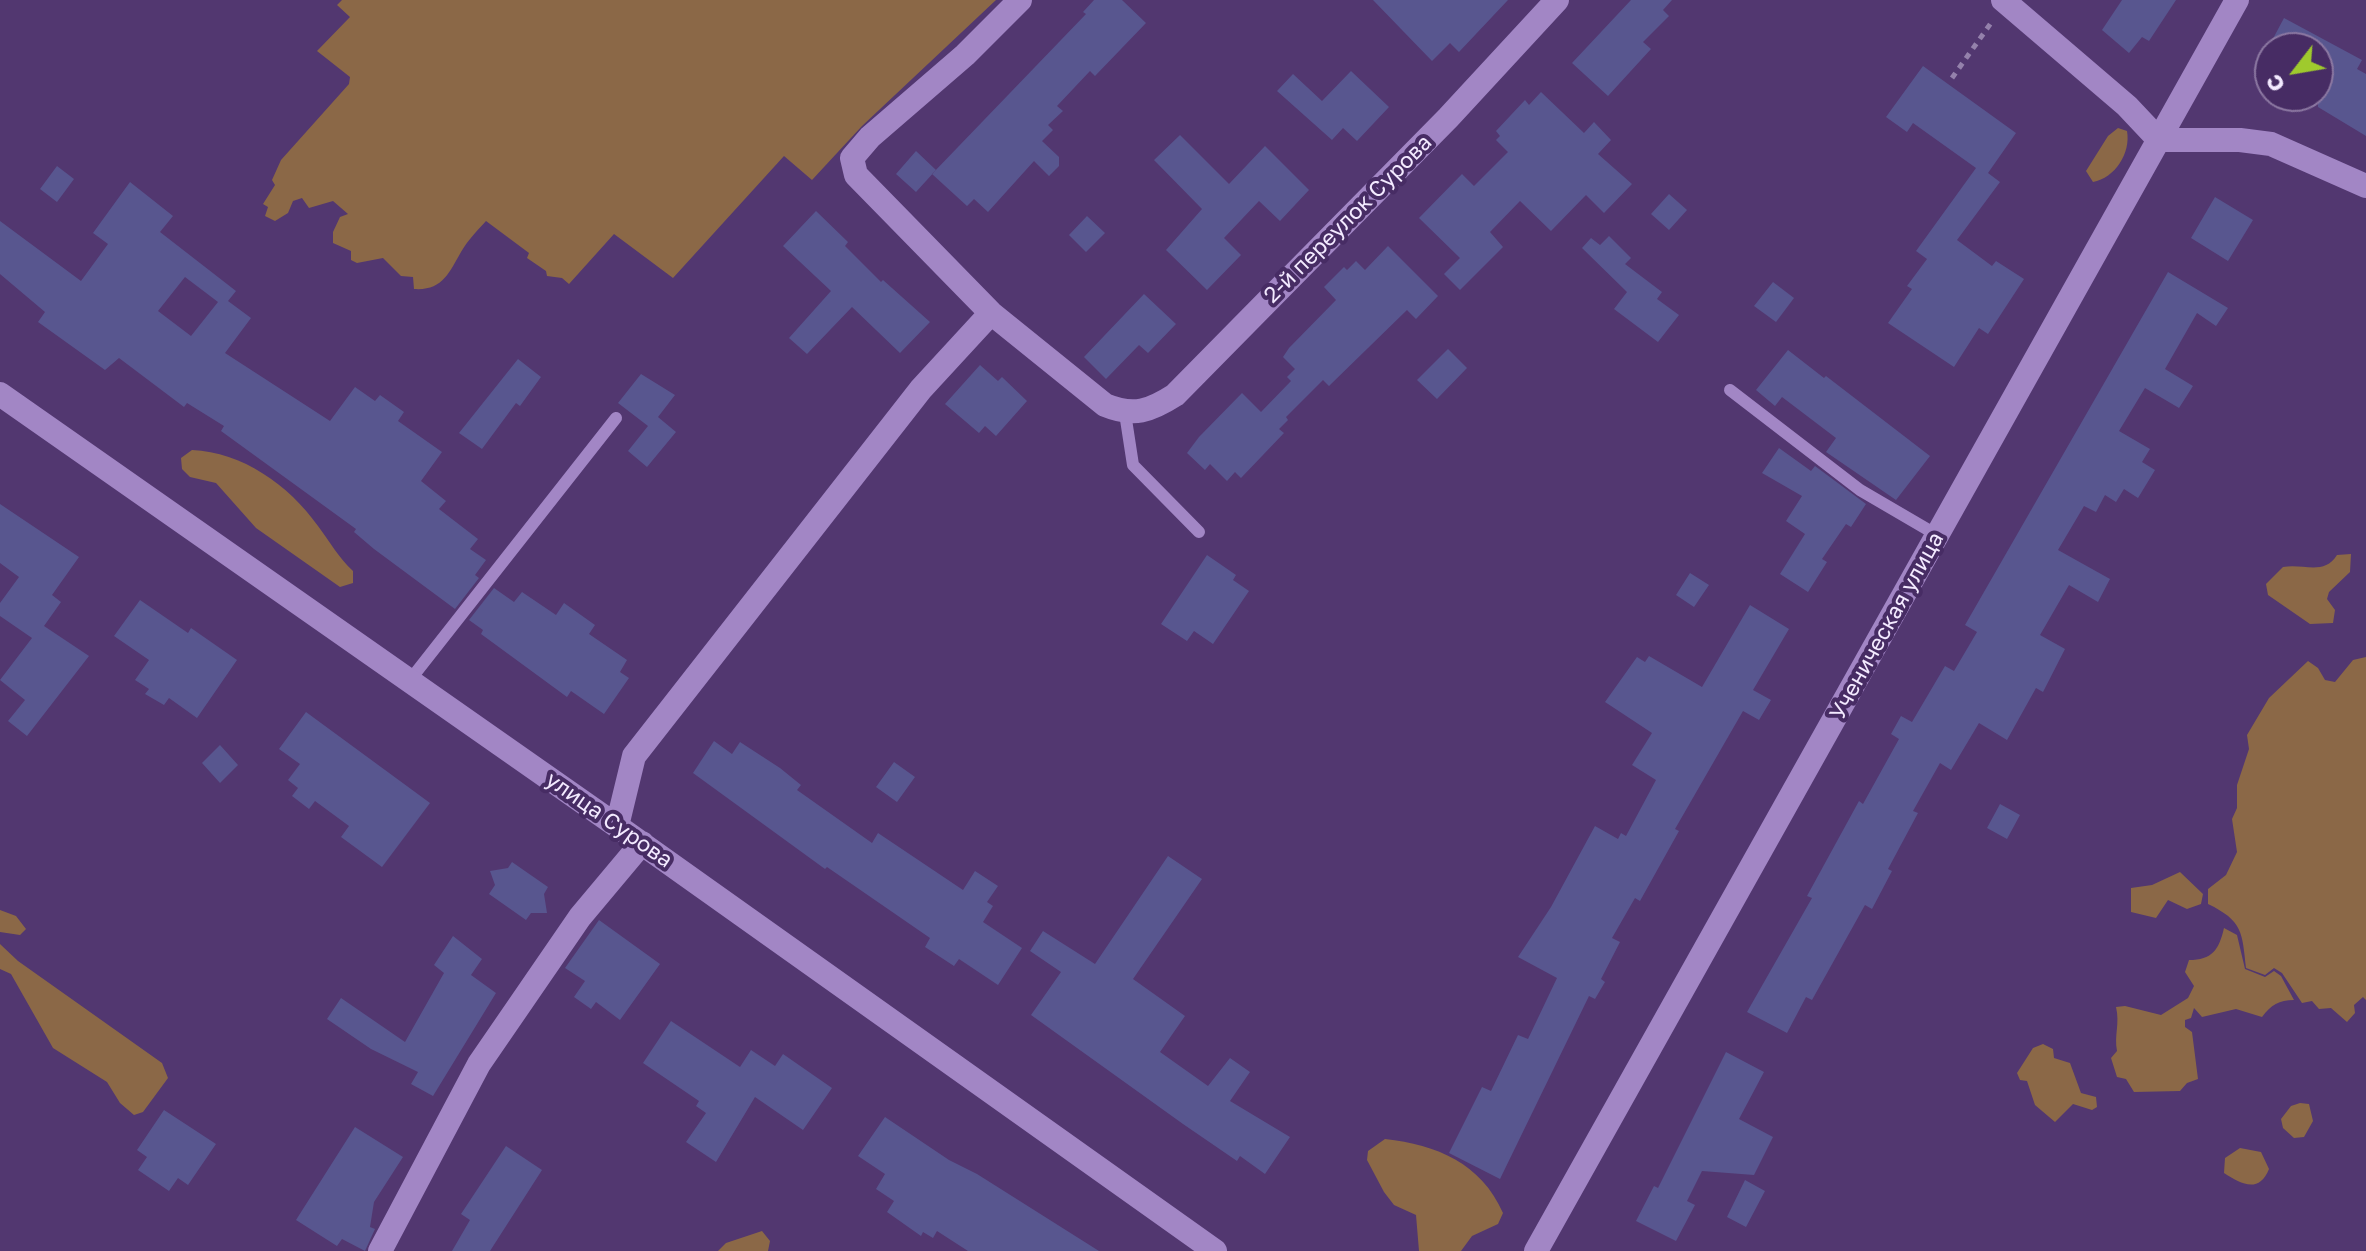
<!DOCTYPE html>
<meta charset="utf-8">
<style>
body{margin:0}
#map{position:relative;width:2366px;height:1251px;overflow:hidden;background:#523770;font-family:"Golos Text",sans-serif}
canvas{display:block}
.north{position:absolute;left:2254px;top:32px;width:80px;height:80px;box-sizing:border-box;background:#472c64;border:2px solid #8c78a2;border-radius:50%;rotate:239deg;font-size:22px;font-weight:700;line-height:32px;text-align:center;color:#f3eaff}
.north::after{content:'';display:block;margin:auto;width:28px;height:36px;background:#9fca2d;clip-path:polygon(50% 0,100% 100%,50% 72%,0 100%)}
</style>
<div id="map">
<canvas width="2366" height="1251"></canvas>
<div class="north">С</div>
</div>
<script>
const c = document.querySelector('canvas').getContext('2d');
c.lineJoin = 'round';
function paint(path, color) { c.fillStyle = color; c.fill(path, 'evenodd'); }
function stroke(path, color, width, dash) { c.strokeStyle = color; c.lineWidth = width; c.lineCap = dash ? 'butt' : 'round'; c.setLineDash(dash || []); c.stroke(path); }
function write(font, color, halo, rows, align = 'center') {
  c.font = font + ' "Golos Text",sans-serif'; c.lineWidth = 8; c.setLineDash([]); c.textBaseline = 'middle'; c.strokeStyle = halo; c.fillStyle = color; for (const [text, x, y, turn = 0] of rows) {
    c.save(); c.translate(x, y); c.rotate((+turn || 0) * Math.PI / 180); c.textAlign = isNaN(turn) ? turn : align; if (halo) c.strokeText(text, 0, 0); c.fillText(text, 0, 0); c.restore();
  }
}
paint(new Path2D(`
 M342 0H996L862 126 812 180 784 156 673 278 614 234 569 284 562 278 547 276 546 271 527 258 529 253 486 221C478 230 467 241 461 252 449 273 442 291 414 289L413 277 401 276 383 258 357 263 351 260V251L333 243V232L340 217 348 214 333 201 309 208 302 198 293 201 288 213 275 221 265 216 268 207 263 204 275 185 272 180 281 160 349 84 350 77 317 51 350 17 337 5Z
 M2118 128 2127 131C2131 153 2115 178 2093 182L2086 171 2108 136Z
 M192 450C242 452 289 485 318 526 330 542 338 557 353 571V583L340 587 256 528 216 483 190 477 182 469 181 458Z
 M2351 554 2350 572 2329 592 2327 599 2335 610 2333 623 2310 624 2268 595 2266 584 2283 567C2303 563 2324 576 2337 555Z
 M2366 657V1000L2363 997 2354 1005 2355 1013 2347 1022 2331 1008 2319 1009 2312 1001 2302 1003 2282 973 2274 968 2265 975 2246 968C2242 932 2243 921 2208 904V889L2226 875 2237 852 2232 819 2237 808V785L2249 749 2247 735 2269 698 2308 661 2318 668 2325 680 2335 682 2353 660Z
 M2180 872 2203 894 2201 904 2187 909 2168 900 2156 918 2131 912V888L2152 885Z
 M0 910 16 916 26 929 20 935 0 932Z
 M2224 928 2237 935 2245 969 2265 977 2274 971 2281 976 2294 1000C2279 1000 2271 1005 2262 1017L2236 1009 2202 1017 2194 1008 2191 1018 2185 1020V1027L2192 1032 2198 1079 2187 1083 2180 1091 2134 1092 2126 1079 2117 1077 2111 1058 2117 1051C2114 1035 2120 1024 2116 1007L2125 1006 2161 1015 2188 998 2194 986 2185 972 2189 960C2212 960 2219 950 2224 928Z
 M0 944 18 961 162 1063 168 1078 143 1112 134 1115 120 1103 107 1082 53 1048 11 974 0 969Z
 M2043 1044 2053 1049 2054 1058 2070 1063 2081 1093 2096 1097 2097 1107 2092 1110 2073 1104 2055 1122 2035 1105 2027 1081 2020 1080 2017 1073 2033 1048Z
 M2300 1103 2309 1104 2313 1121 2304 1137 2294 1138 2283 1128 2281 1119 2291 1106Z
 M1385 1139C1437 1145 1481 1163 1503 1213L1498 1224 1472 1236 1461 1251H1419L1416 1215 1394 1205 1384 1192 1367 1160 1368 1151Z
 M2240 1148 2261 1152 2269 1169C2259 1194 2241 1184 2224 1173L2225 1158Z
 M762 1231 770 1241 768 1251H718L726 1243Z`), '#8b6847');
paint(new Path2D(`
 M1094 0H1122L1146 23 1095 76 1090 71 1057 106 1063 111 1048 125 1053 130 1042 141 1059 157V166L1049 176 1034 161 988 212 974 199 967 206 932 174 1086 14 1083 12Z
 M1373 0H1508L1459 52 1450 43 1432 61Z
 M1631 0H1672L1663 10 1669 16 1643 42 1651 49 1608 96 1572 63Z
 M2122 0H2176L2149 41 2142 37 2129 53 2102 30Z
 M2284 18 2362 60 2357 69 2366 74V136L2318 107V48H2268Z
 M1923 66 2016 133 1988 173 2000 182 1957 240 1992 266 1996 261 2024 279 1988 334 1979 328 1954 367 1888 323 1912 289 1907 286 1927 259 1916 251 1976 168 1913 123 1907 132 1886 117Z
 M1351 71 1389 107 1357 141 1343 128 1332 140 1277 91 1293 74 1322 101Z
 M1541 92 1584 133 1594 122 1611 140 1598 154 1632 184 1604 213 1586 195 1551 231 1520 201 1490 232 1503 247 1460 290 1444 274 1460 258 1419 218 1462 174 1474 186 1508 152 1496 140 1500 136 1496 131 1525 100 1529 105Z
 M1180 135 1229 184 1265 146 1309 190 1280 221 1259 201 1224 238 1241 255 1207 290 1166 250 1202 209 1154 160Z
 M916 151 936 170 916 192 896 174Z
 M57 166 74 179 57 202 40 189Z
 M130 182 173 216 160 232 236 291 228 301 251 318 225 353 330 421 355 387 375 401 380 395 404 412 398 421 442 452 421 481 446 501 439 509 478 539 470 549 486 560 475 575 479 578 455 609 374 549 354 532 356 529 221 431 224 426 187 403 184 407 119 358 105 370 38 322 45 312 0 274V221L81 281 108 244 93 233ZM185 277 218 302 191 336 158 311Z
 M1669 194 1687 210 1669 230 1651 214Z
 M2215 197 2253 220 2228 261 2191 238Z
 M816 211 848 242 845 246 881 282 883 280 930 322 900 353 852 307 807 354 789 338 831 291 783 246Z
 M1087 216 1105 233 1086 252 1069 235Z
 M1609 236 1631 258 1625 264 1662 292 1657 299 1679 315 1658 342 1614 309 1627 292 1582 248 1591 238 1600 245Z
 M1388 246 1438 296 1416 319 1407 310 1329 386 1323 380 1286 417 1288 420 1279 429 1284 433 1241 478 1235 472 1227 481 1210 464 1205 470 1187 453 1199 437 1242 393 1261 412 1291 381 1287 377 1295 369 1283 357 1289 348 1336 300 1324 287 1344 267 1347 270 1356 261 1365 270Z
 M2168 272 2228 308 2216 326 2197 313 2165 369 2193 386 2179 408 2145 388 2119 431 2150 449 2142 462 2155 470 2138 498 2124 489 2116 502 2105 495 2096 512 2084 506 2058 550 2110 579 2098 602 2069 585 2040 635 2065 649 2043 692 2036 688 2007 740 1979 723 1951 770 1940 763 1913 811 1918 813 1888 869 1892 871 1872 909 1865 905 1812 1000 1806 997 1787 1033 1747 1012 1812 898 1807 896 1859 801 1863 804 1899 739 1891 734 1901 716 1912 722 1945 666 1954 671 1977 632 1965 625Z
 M1773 282 1794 298 1776 322 1754 306Z
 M1144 294 1176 324 1148 353 1139 345 1106 379 1084 357Z
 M1448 349 1467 368 1437 399 1417 380Z
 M1788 350 1824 378 1826 376 1930 456 1896 500 1826 452 1836 438 1782 397 1775 406 1756 390Z
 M518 359 541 377 520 406 516 403 482 449 459 433Z
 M980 365 998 381 1002 377 1027 401 996 436 985 426 979 433 945 404Z
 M641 374 675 395 658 417 676 432 647 467 628 451 648 426 618 403Z
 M1779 448 1811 471 1815 466 1866 504 1851 527 1846 524 1822 559 1827 562 1808 592 1780 574 1805 534 1786 521 1802 496 1762 473Z
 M0 504 79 557 52 595 61 602 44 626 89 656 27 736 8 721 25 700 0 680 32 638 0 616V603L19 577 0 563Z
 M1207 555 1236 575 1233 580 1249 591 1213 644 1194 631 1187 641 1161 624Z
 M1690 573 1709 585 1694 607 1676 595Z
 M494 588 514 602 522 592 556 615 564 603 595 625 589 634 627 660 620 672 629 678 604 714 571 691 567 697 481 634 483 630 469 620Z
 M140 600 188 633 191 628 237 660 197 718 169 698 164 705 145 694 149 689 135 680 149 660 114 636Z
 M1750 605 1789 629 1753 690 1771 700 1759 720 1743 711 1675 829 1679 831 1640 901 1635 898 1612 938 1620 942 1601 979 1605 982 1595 999 1589 996 1500 1179 1449 1153 1482 1087 1491 1091 1518 1035 1528 1039 1557 978 1518 957 1551 907 1595 826 1618 839 1621 833 1626 836 1656 780 1632 765 1652 733 1605 702 1637 657 1645 662 1649 656 1702 687Z
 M306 712 430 803 382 867 341 837 349 826 315 801 309 809 292 796 298 788 288 780 300 764 279 749Z
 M714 741 732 754 740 742 780 768 801 785 797 790 872 843 878 833 963 890 975 871 998 886 987 902 993 906 983 922 1022 948 998 985 959 959 954 966 925 947 930 938 827 867 825 869 693 773Z
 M220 745 238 765 220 783 202 763Z
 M894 762 915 777 897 802 876 787Z
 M2000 804 2020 815 2007 839 1987 828Z
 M1168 856 1202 879 1133 979 1185 1016 1160 1052 1208 1086 1230 1058 1250 1072 1230 1101 1290 1137 1265 1174 1240 1156 1237 1161 1183 1124 1031 1015 1061 972 1030 951 1043 931 1095 964Z
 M512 862 548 887 544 894 547 913H531L526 920 489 894 495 885 490 871 508 868Z
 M599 920 660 964 620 1020 596 1002 591 1009 574 997 585 981 565 968Z
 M453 936 482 959 471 975 496 993 433 1096 411 1084 418 1072 371 1049 327 1019 341 998 405 1042 444 973 434 965Z
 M671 1021 740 1067 751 1050 775 1066 783 1054 832 1088 803 1130 755 1097 716 1162 686 1142 706 1113 696 1106 699 1101 643 1063Z
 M1726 1052 1764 1072 1739 1119 1773 1137 1754 1175 1702 1171 1687 1201 1695 1205 1676 1241 1636 1221 1654 1186 1658 1188Z
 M164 1110 216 1144 188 1185 178 1178 169 1191 138 1170 147 1157 137 1150Z
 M885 1117 949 1160 977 1174 1099 1251H968L937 1231 933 1238 923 1232 921 1236 887 1212 894 1201 876 1189 885 1174 858 1156Z
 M355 1127 403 1157 374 1202 370 1227 375 1229 365 1251 342 1239 337 1246 296 1220Z
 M506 1146 542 1170 490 1251H452L470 1220 461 1214Z
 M1745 1180 1765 1191 1746 1227 1727 1217Z`), '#58568f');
stroke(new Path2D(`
 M1952 78 1991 23`), '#9481ab', 5, [6, 6]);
stroke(new Path2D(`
 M1730 390 1860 490 1937 535
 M1125 413 1133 465 1199 532
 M410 680 616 418`), '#a286c5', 12);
stroke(new Path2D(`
 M1020 0 965 55 870 137 852 158 856 175 991 313 1105 405C1134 417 1150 411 1175 395L1448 118 1557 0
 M2003 0 2127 106 2159 140H2240L2271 144 2366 186
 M0 394 617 826 1215 1251
 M617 826 634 756 921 389 991 313
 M380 1251 479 1064 580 917 642 843
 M1536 1251 2237 0`), '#a286c5', 24);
write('22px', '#f3eaff', '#472c64', [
 ["2-й переулок Сурова",1348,219,-45],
 ["Ученическая улица",1887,626,-61],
 ["улица Сурова",609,820,35]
]);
</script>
